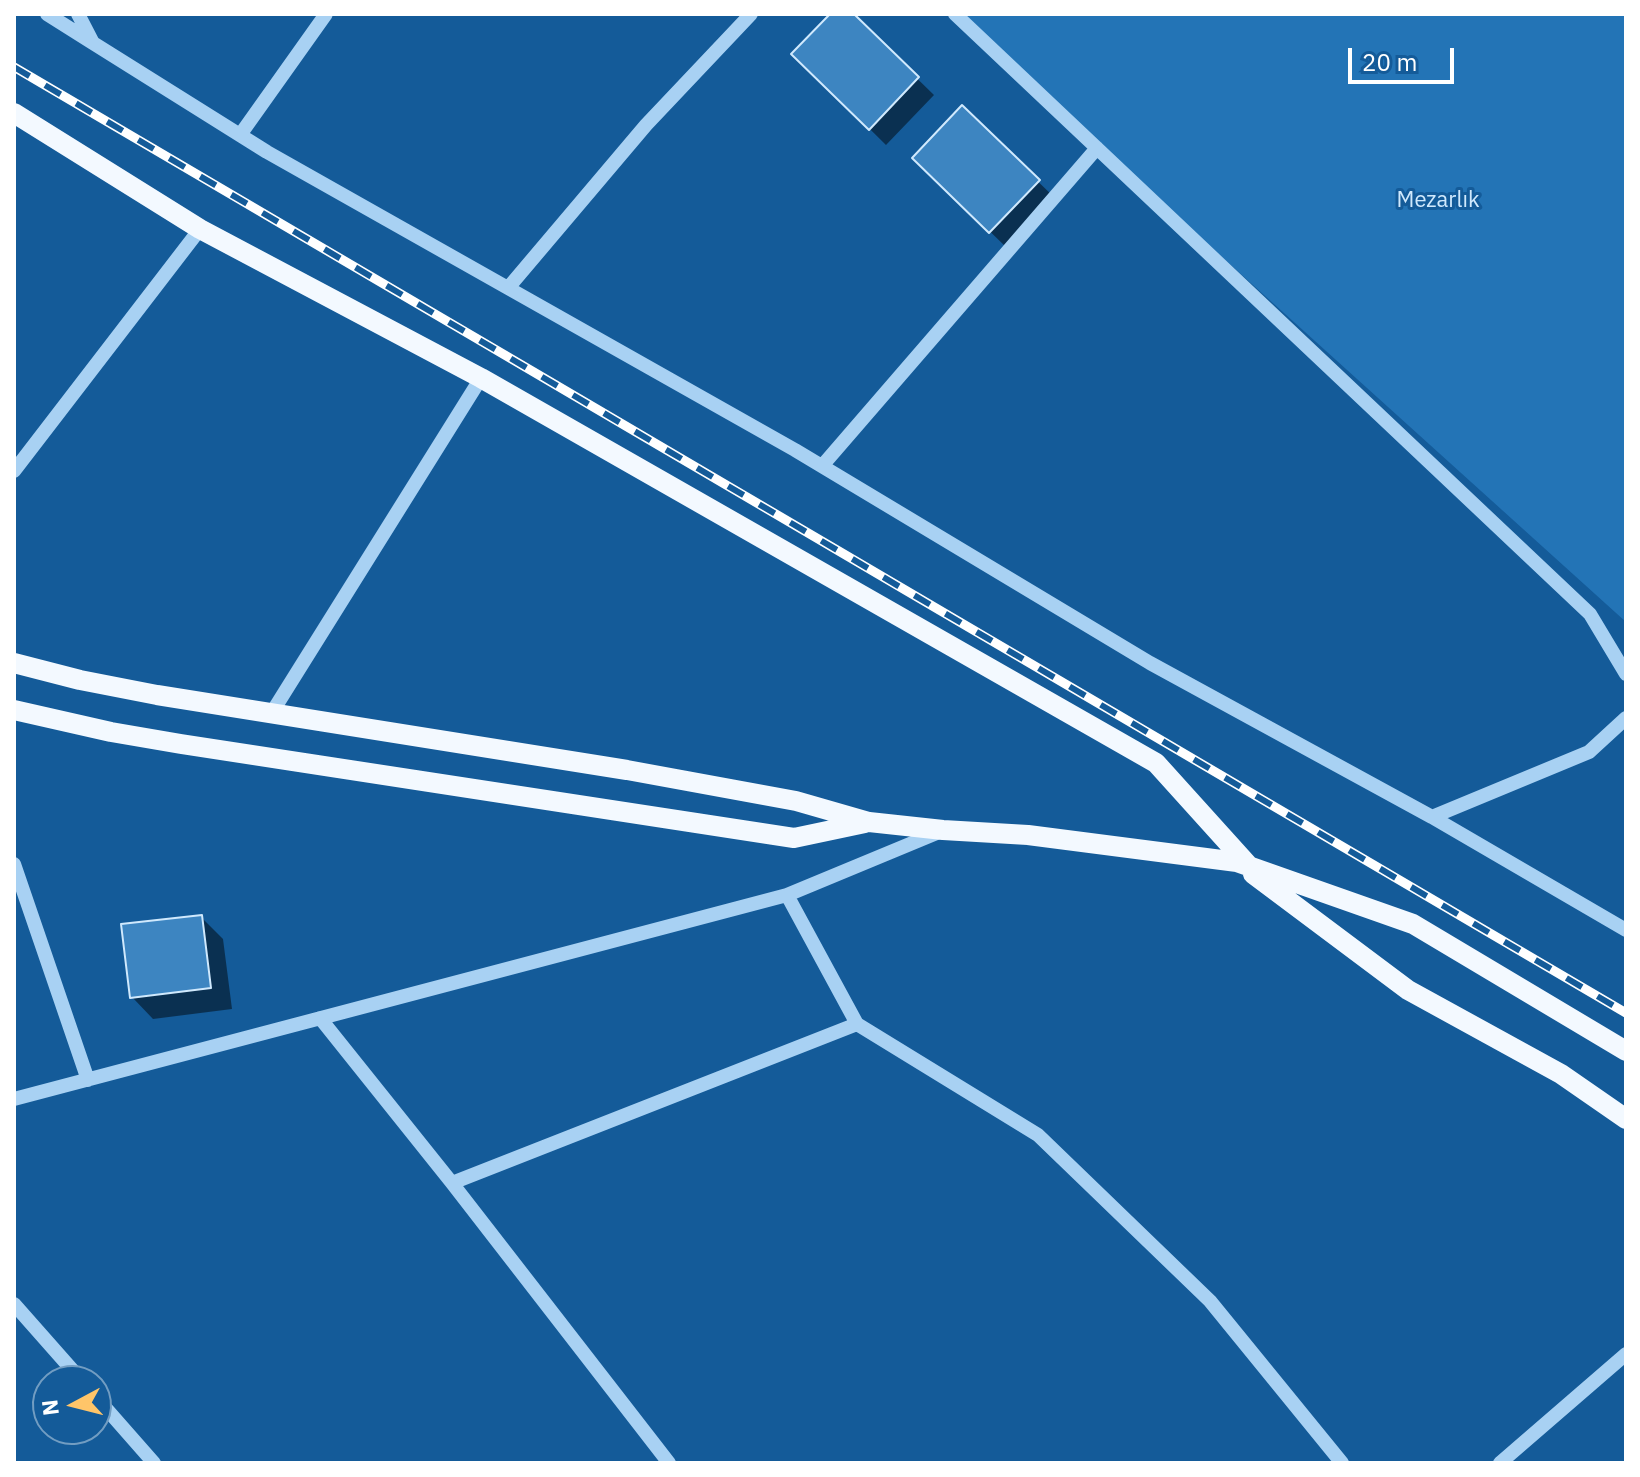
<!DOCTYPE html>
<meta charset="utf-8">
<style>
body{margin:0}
#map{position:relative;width:1640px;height:1477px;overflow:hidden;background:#145b99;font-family:"IBM Plex Sans",sans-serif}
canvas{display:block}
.frame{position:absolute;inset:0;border:16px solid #fff;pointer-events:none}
.north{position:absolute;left:32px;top:1365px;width:80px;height:80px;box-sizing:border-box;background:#145b99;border:2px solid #729dc2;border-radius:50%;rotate:263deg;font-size:22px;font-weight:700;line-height:32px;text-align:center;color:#fff}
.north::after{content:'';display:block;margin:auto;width:28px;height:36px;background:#ffc569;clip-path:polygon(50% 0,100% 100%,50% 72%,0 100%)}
.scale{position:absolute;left:1348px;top:48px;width:106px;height:36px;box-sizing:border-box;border:4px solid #fff;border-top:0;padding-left:10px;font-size:24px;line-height:28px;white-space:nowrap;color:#fff;-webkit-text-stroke:6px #145b99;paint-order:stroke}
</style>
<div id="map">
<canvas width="1640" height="1477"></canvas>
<div class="frame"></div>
<div class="north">N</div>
<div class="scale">20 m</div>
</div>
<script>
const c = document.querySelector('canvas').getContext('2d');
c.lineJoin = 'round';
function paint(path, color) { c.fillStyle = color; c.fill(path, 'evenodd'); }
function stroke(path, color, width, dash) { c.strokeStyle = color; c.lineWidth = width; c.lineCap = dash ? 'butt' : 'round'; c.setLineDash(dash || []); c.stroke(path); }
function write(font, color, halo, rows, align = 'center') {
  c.font = font + ' "IBM Plex Sans",sans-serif'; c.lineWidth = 6; c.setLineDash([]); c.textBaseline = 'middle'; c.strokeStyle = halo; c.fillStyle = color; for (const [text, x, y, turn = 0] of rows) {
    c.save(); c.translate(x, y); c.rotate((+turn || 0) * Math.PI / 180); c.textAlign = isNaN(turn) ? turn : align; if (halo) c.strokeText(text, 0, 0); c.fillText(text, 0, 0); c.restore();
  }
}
paint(new Path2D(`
 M953 14H1626V622Z`), '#2374b6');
paint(new Path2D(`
 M833 14H851L934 95 886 145 794 54Z
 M962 108 1055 198 1007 248 914 158Z
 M201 917 223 939 232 1009 153 1019 132 997Z`), '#0007');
const building = new Path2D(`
 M830 14H854L919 77 869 130 791 54Z
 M962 105 1040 180 989 233 912 158Z
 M202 915 211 988 130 998 121 924Z`);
paint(building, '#3d85c1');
stroke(building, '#d0e9fd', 2);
stroke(new Path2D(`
 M47 14 93 43
 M78 14 93 43 267 152 795 450 1150 663 1432 817 1626 930
 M955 14 1590 614 1626 674
 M240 135 326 14
 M508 288 646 125 751 14
 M822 466 1097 148
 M14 471 200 229
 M271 714 481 378
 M1432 817 1589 752 1626 718
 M14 864 88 1080
 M787 895 857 1024 1038 1135 1210 1301 1342 1463
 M320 1018 452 1183 669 1463
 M14 1099 787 895 939 832
 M452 1183 857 1024
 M14 1304 82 1381
 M96 1397 154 1463
 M1500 1463 1626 1354`), '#a8d1f3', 14);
stroke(new Path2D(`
 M14 113 200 229 481 378 1156 763 1249 866
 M14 663 80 680 157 695 627 770 796 801 869 822 943 830 1028 835 1237 862 1413 924 1626 1051
 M14 710 111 732 181 744 794 838 865 823
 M1253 874 1408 990 1561 1074 1626 1119`), '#f3f9ff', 20);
const rail = new Path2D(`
 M14 67 1626 1013`);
stroke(rail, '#fff', 9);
stroke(rail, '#145b99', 6, [18]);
write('22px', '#d0e9fd', '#145b99', [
 ["Mezarlık",1438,201]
]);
</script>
